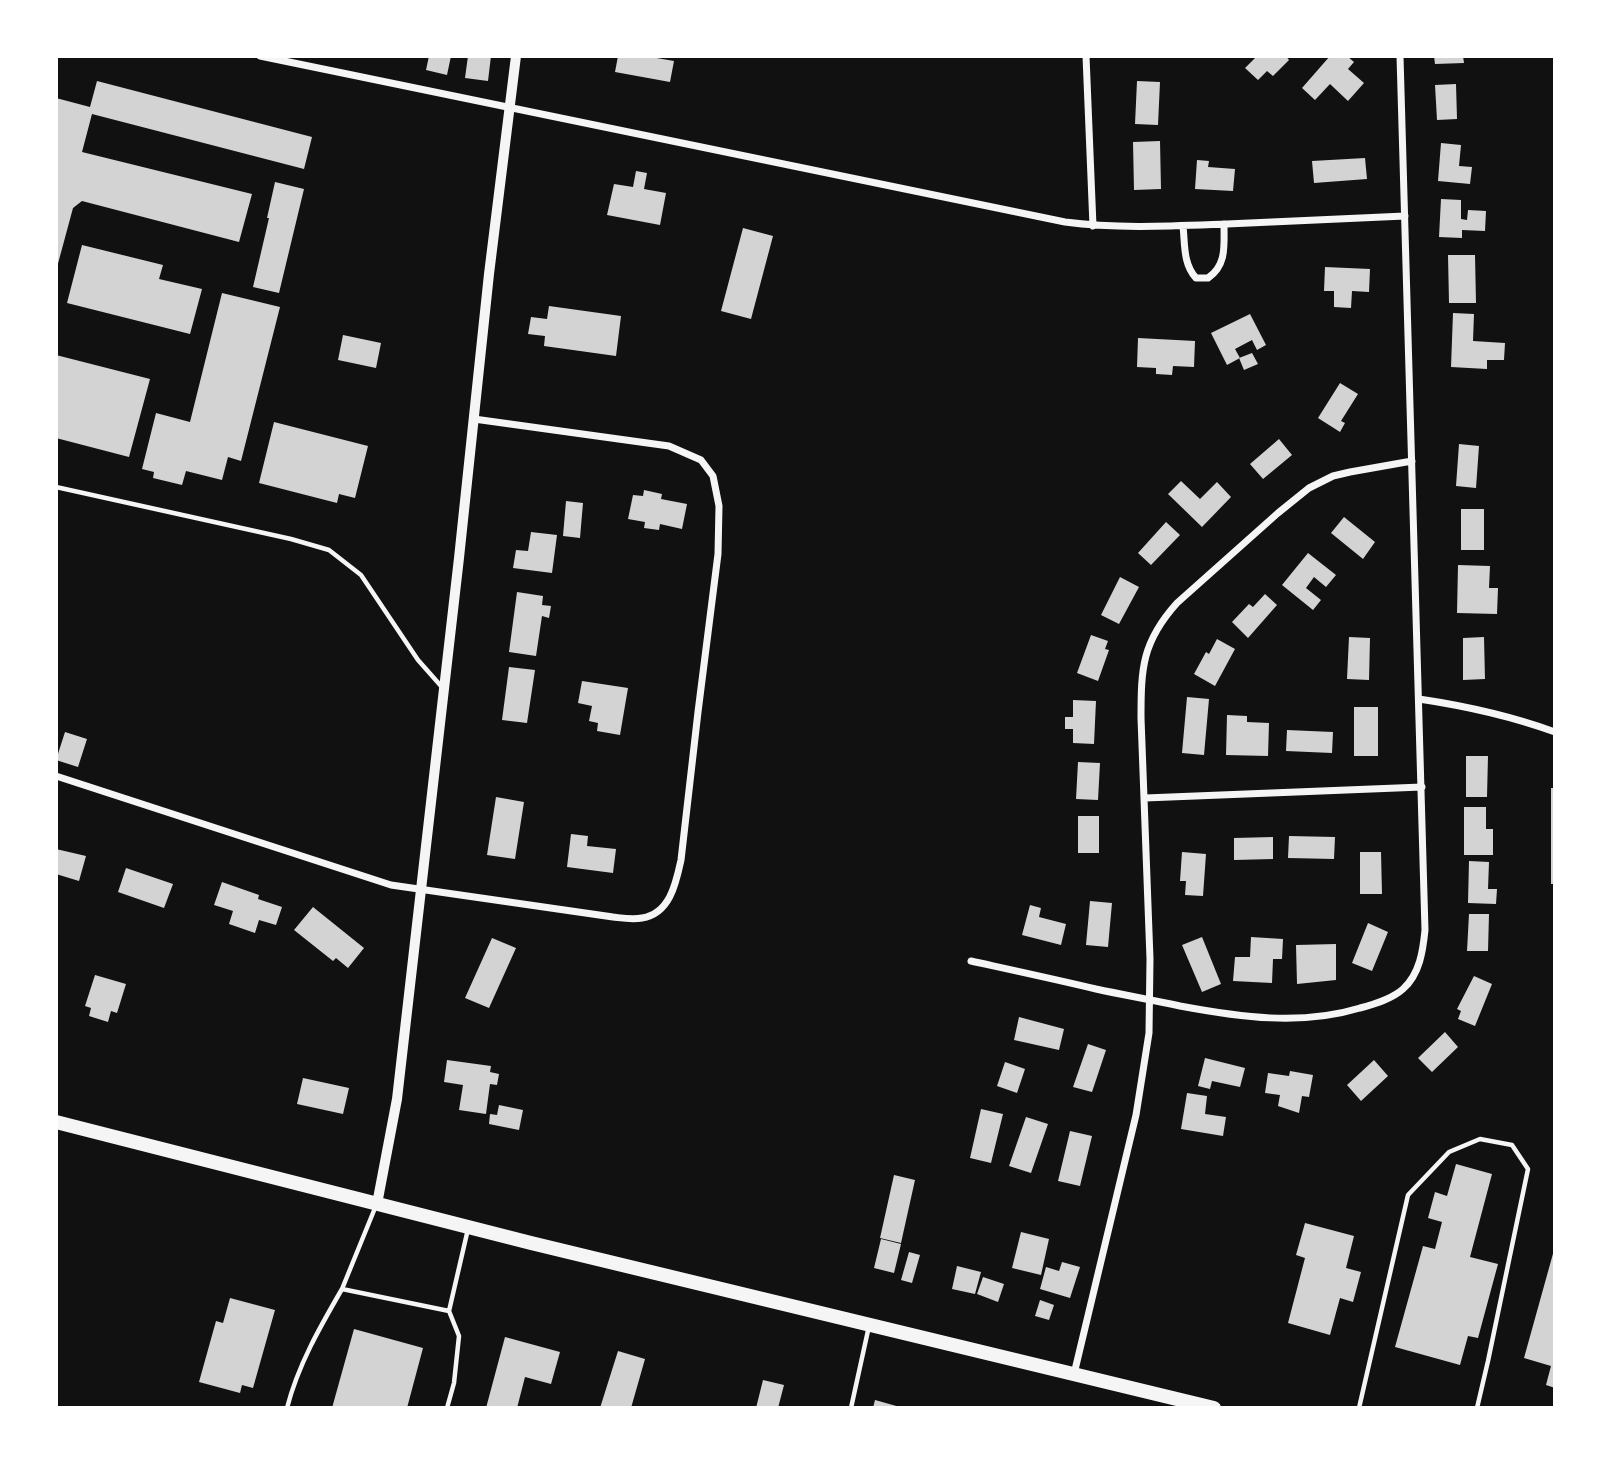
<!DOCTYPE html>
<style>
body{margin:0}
#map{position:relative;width:1611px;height:1464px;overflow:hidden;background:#111;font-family:Signika,sans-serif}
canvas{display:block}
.frame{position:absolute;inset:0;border:58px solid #fff;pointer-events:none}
</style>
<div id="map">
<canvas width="1611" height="1464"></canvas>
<div class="frame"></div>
</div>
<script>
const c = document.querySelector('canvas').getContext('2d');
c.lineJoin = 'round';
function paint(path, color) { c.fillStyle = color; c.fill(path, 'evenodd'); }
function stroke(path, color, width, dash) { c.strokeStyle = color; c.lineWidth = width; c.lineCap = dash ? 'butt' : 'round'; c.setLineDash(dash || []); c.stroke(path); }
paint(new Path2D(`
 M429 56H451L447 75 426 70Z
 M468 56H491L488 81 465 78Z
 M618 56H645L674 61 670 82 615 72Z
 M1257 56H1286L1289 60 1273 76 1267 71 1258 80 1245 68Z
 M1330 56H1347L1354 62 1348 69 1364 83 1348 101 1330 84 1315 100 1302 88Z
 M1434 56H1463L1464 63 1435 64Z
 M97 81 312 137 304 169 92 114 82 152 252 194 239 242 82 201 73 208 56 271V98L90 107Z
 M1137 81 1160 82 1158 125 1135 124Z
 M1456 84 1457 119 1437 120 1435 85Z
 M1160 141 1161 189 1134 190 1133 142Z
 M1441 143 1461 145 1459 166 1472 167 1470 184 1438 181Z
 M1365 158 1367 179 1314 183 1312 161Z
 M1197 160 1209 161 1208 167 1235 169 1233 191 1195 189Z
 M636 171 647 173 644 189 666 193 660 225 607 215 614 184 633 187Z
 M275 182 304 189 279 293 253 287 269 218H267Z
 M1441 199 1461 200V219L1467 220 1468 210 1486 211 1485 231 1462 230V238L1439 237Z
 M743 228 773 236 751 319 721 311Z
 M82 245 163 265 159 279 202 289 190 334 67 303Z
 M1448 255H1475L1476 303H1449Z
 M1325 267 1370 269 1369 292 1352 291 1351 308 1334 307V291H1324Z
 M222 293 280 307 241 461 228 457 222 480 186 471 182 485 153 478 154 472 142 469 156 413 190 422Z
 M549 306 621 316 616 356 544 346 545 336 528 334 531 317 547 319Z
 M1453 313 1474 314 1473 341 1505 343 1504 360H1487V369L1451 367Z
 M1250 314 1266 345 1257 350 1252 340 1235 349 1240 358 1227 365 1211 333Z
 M343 335 381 343 376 368 338 360Z
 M1138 338 1195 341 1194 367 1173 366 1172 375 1156 374V368L1137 367Z
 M1252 353 1258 364 1244 370 1239 358Z
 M56 355 150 379 129 457 56 438Z
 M1340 383 1358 394 1341 421 1345 423 1340 432 1318 418Z
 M274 422 368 446 355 498 339 494 337 503 259 483Z
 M1279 439 1292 455 1263 479 1250 464Z
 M1459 444 1479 446 1476 488 1456 486Z
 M1181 481 1200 499 1217 482 1231 497 1202 527 1168 494Z
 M644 490 662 494 661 499 687 504 682 529 660 524 659 530 644 528 645 522 628 519 633 495 643 496Z
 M566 501 583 503 580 538 563 536Z
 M1461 509H1484V550H1461Z
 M1344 517 1375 542 1363 559 1331 533Z
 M1166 522 1180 535 1151 565 1138 553Z
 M531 532 557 535 552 573 513 568 516 550 528 551Z
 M1308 553 1336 575 1326 587 1314 577 1306 588 1321 600 1313 610 1282 585Z
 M1458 565 1490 566 1489 588H1498L1497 614 1457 613Z
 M1120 577 1139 587 1119 624 1101 615Z
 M517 592 543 596 542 605 551 606 549 618 542 616 536 656 509 652Z
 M1265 594 1277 605 1248 638 1232 622 1249 604 1253 607Z
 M1091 635 1108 641 1105 649 1109 650 1098 681 1077 673Z
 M1349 637 1370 638 1369 680 1347 679Z
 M1484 637 1485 679 1463 680V638Z
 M1217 639 1235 649 1215 686 1194 674 1206 652 1209 654Z
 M509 667 535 670 527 723 502 720Z
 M582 681 628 688 620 735 597 731 598 723 589 721 592 706 578 703Z
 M1187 697 1209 699 1204 755 1182 753Z
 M1073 700 1096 701 1094 744 1073 743V729H1065V717H1073Z
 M1354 707H1378V756H1354Z
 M1227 715 1247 716V722L1269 723 1268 756 1226 755Z
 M1287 730 1333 732 1332 753 1286 751Z
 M65 732 87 739 78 767 56 760Z
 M1466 756H1488L1487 797H1466Z
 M1078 762 1100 763 1098 800 1076 799Z
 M1551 788H1555V884H1551Z
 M496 797 524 802 515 859 487 855Z
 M1464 807H1486V829H1493V855H1464Z
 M1078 816H1099V853H1078Z
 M571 834 588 836 587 846 616 849 613 873 567 867Z
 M1289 836 1335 837 1334 859 1288 858Z
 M1273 837V859L1234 860V838Z
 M56 849 86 856 79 881 56 874Z
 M1182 852 1206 854 1203 896 1185 895 1186 881H1180Z
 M1360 852H1381L1382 894H1360Z
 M1469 861 1489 862 1488 889H1497L1496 904 1468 903Z
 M126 868 173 884 164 908 118 892Z
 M222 882 259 895 258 899 282 907 276 925 259 920 255 933 229 924 233 911 214 905Z
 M1090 901 1112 903 1108 947 1086 945Z
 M1030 905 1041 908 1039 917 1066 924 1061 945 1022 935Z
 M313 907 364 948 348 968 336 958 333 961 294 930Z
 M1469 914H1489L1488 951H1467Z
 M1368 923 1388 932 1372 971 1352 963Z
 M1202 937 1221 984 1202 992 1182 945Z
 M1251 937 1283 939 1282 959H1273L1272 983 1233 981 1235 957H1250Z
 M492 938 516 948 489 1008 465 998Z
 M1336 944V980L1297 984 1296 945Z
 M95 975 126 984 117 1013 111 1011 108 1022 89 1016 91 1008 85 1006Z
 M1474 976 1492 984 1475 1026 1458 1019 1461 1011 1457 1009Z
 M1019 1017 1064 1029 1059 1050 1014 1040Z
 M1445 1032 1458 1047 1432 1072 1418 1058Z
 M1088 1044 1106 1050 1092 1092 1073 1087Z
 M1205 1058 1245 1068 1240 1087 1212 1081 1210 1089 1198 1086Z
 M447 1060 491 1066 490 1072 499 1074 497 1085 490 1084 486 1114 459 1110 463 1085 444 1082Z
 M1374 1060 1388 1076 1361 1101 1347 1085Z
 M1005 1062 1025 1069 1017 1093 997 1086Z
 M1290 1071 1313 1075 1309 1097 1302 1096 1299 1113 1278 1106 1280 1095 1265 1093 1268 1073 1289 1076Z
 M303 1078 349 1088 343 1114 297 1104Z
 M1187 1093 1207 1096 1205 1114 1226 1117 1223 1136 1181 1129Z
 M499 1105 523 1110 519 1130 489 1124 490 1114 497 1115Z
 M981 1109 1003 1114 991 1163 970 1158Z
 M1026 1117 1048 1124 1031 1173 1009 1166Z
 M1070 1131 1092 1136 1080 1186 1058 1181Z
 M1456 1164 1492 1174 1470 1257 1498 1264 1478 1338 1468 1336 1460 1365 1395 1347 1423 1246 1435 1249 1442 1222 1428 1218 1435 1192 1447 1196Z
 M894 1175 915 1180 901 1243 880 1238Z
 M1305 1223 1354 1236 1346 1268 1361 1272 1353 1302 1340 1298 1330 1335 1288 1323 1305 1258 1296 1255Z
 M1021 1232 1049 1239 1041 1275 1012 1268Z
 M881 1239 901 1244 894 1273 874 1268Z
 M1554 1250H1555V1388L1546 1385 1551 1366 1524 1358Z
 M909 1252 920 1255 912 1283 901 1280Z
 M1062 1262 1080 1267 1070 1298 1040 1289 1046 1267 1059 1271Z
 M957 1266 981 1272 975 1294 952 1289Z
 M983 1277 1004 1284 998 1302 977 1294Z
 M230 1298 275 1310 253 1388 242 1385 240 1393 199 1382 216 1321 223 1323Z
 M1040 1300 1054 1305 1049 1320 1035 1316Z
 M354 1329 423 1348 407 1408H332Z
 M505 1337 560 1352 551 1384 525 1377 517 1408H486Z
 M618 1351 645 1359 631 1408H600Z
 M763 1380 784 1385 778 1408H756Z
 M875 1400 900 1407V1408H873Z`), '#d3d3d3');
stroke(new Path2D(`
 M56 487 291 539 329 550 361 575 418 660 441 686
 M375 1208 342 1289 449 1311 468 1229
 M287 1408C298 1365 320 1327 342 1289
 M447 1408 454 1383 459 1336 449 1311
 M851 1408 869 1326
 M1359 1408 1408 1195 1449 1152 1480 1139 1512 1145 1528 1169 1488 1361 1477 1408`), '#f5f5f5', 4.5);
stroke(new Path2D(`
 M260 56 1065 222C1118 229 1173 226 1227 224 1286 221 1346 219 1405 216
 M1086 56 1093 226
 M1183 226C1185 244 1183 264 1196 278H1208C1227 265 1224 245 1224 224
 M1419 699C1466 706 1511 716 1555 732
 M56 776 391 885 613 917C622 918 632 920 642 918 670 914 676 883 681 860L698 712 718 554 719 506 713 476 701 460 669 446 474 419
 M1145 798 1422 787
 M971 961C1012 970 1054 979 1096 989 1124 995 1152 1000 1180 1006 1239 1017 1301 1026 1360 1008 1375 1004 1392 999 1403 989 1420 974 1423 950 1425 930L1400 56
 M1074 1374 1136 1115 1149 1033 1150 959 1141 718C1141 668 1142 642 1177 603L1278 513 1309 488 1333 476 1350 472 1412 461`), '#f5f5f5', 7);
stroke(new Path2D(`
 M377 1204 397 1099 459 558 489 274 516 56`), '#f5f5f5', 10);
stroke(new Path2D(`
 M56 1122 531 1243 1214 1408`), '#f5f5f5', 14);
</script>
